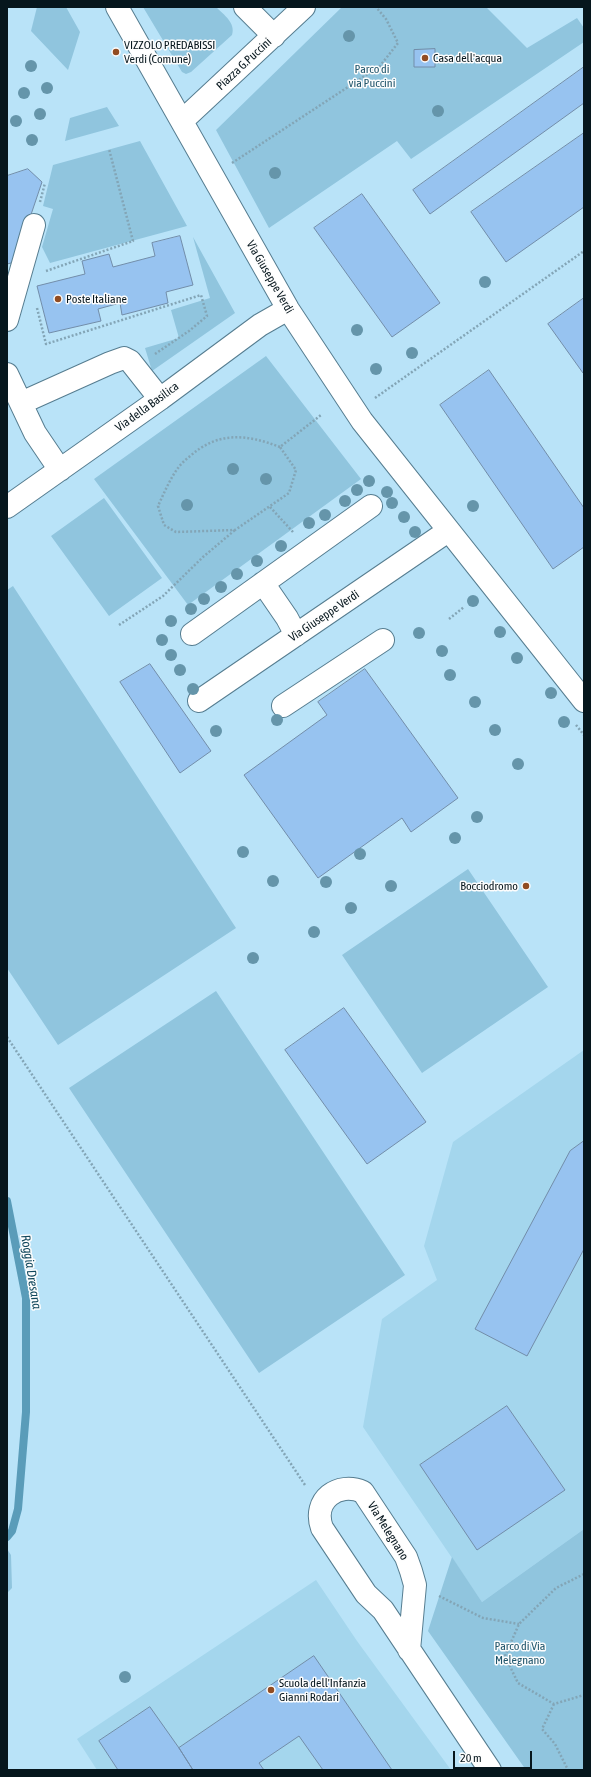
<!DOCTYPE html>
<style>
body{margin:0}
#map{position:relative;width:591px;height:1777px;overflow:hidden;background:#b9e3f8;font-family:"Asap Condensed",sans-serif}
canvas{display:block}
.frame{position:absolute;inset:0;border:8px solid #06161d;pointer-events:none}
.scale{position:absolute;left:453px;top:1751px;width:79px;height:18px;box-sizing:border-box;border:2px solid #06161d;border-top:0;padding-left:5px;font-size:12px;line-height:14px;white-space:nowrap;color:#06161d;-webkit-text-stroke:3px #fdfdfd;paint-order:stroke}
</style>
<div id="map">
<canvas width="591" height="1777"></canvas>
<div class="frame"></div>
<div class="scale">20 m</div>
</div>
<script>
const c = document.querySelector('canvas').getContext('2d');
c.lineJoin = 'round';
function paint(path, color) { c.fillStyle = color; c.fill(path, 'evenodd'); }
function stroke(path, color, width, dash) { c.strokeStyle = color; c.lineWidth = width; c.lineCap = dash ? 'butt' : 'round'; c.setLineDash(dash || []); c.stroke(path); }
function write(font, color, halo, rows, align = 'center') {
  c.font = font + ' "Asap Condensed",sans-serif'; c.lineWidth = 3; c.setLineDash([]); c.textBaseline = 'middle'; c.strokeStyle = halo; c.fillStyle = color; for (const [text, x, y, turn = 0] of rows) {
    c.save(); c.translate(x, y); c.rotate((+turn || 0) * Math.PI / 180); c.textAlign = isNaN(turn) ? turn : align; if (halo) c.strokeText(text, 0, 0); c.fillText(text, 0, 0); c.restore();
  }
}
paint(new Path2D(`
 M584 1050V1529L482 1602 363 1427 382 1319 437 1280 424 1246 453 1142Z
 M316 1580 357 1641 451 1770H97L77 1739Z`), '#a4d6ed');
paint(new Path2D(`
 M37 7H66L80 32 68 70 31 31Z
 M143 7H216C224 15 236 23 232 35L191 72 186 74 182 72Z
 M342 7H486L527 48 577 18 584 28V42L411 159 397 141 269 228 216 130Z
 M107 107 119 126 65 141 70 118Z
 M140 141 187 226 50 263 42 247 53 209 43 206 53 165Z
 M193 237 235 313 152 371 145 348 179 338 171 310 210 298Z
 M266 356 361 479 188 605 94 479Z
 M104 498 162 578 109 616 51 536Z
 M13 586 236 928 58 1045 7 968V590Z
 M468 869 548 987 422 1073 342 955Z
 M216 991 405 1275 259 1373 69 1088Z
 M584 1529V1770H526L428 1631 452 1557 482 1602Z
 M7 1549 11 1555 12 1588 7 1593Z`), '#90c5de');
stroke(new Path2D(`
 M7 1201 26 1298V1412L18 1509 12 1531 7 1537`), '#5a9cb9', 8);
const building = new Path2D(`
 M435 49V67H414V50Z
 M584 67V103L430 214 413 190Z
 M584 133V207L506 262 471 212Z
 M28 169 42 182 15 262 7 264V176Z
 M362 194 440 303 392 337 314 228Z
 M180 236 193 285 166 292 168 303 122 315 120 303 98 309 101 321 49 333 37 286 85 274 82 261 109 254 113 267 155 256 152 243Z
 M584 298V373H583L548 324Z
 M489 370 584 508V547L553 569 440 405Z
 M150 664 211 751 180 773 120 682Z
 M365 669 458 798 411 832 402 818 318 878 244 775 327 715 318 702Z
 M344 1008 426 1122 367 1164 285 1050Z
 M584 1141V1249L527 1356 475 1329 570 1151Z
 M507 1406 565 1490 477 1550 420 1465Z
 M314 1656 392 1770H323L299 1736 259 1763 264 1770H193L179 1748Z
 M150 1707 179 1748 193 1770H118L99 1741Z`);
paint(building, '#97c3f0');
stroke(building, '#728da9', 1);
const minor = new Path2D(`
 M117 7 288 309 362 421 584 701
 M245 7 274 36
 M182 121 304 7
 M7 320 34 225
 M7 374 35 433 60 470
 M21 403 110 363 124 358 130 361 160 399
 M7 507 160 399 260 325 288 309
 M263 583 287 618 296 635
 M192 634 371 506
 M199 701 448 531
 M283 706 383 640
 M409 1650 415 1585 411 1571 406 1557 363 1492C338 1481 312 1500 322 1528L366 1594 383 1610 490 1770`);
stroke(minor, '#567d90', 24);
stroke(new Path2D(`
 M232 163 380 66 398 43 386 19 376 7
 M40 202 45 183
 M46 271 133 241 109 149
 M37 308 46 344 201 295 207 316 189 331 155 354
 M375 398 584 251
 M280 447C246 434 218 431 189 457 185 460 181 464 178 468 170 479 164 493 158 506L164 525 176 532 235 530 289 493 296 470 280 447 321 415
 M270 507 293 532
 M449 619 464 607
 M119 625 163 596 203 557 235 530
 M576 725 584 735
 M7 1037 305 1485
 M584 1574 556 1588 519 1624 505 1656 518 1683 554 1704 584 1695
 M439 1596 483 1618 519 1624
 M554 1704 542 1729 555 1744 568 1770`), '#83a5b6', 2.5, [2, 2]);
stroke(minor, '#fff', 22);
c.fillStyle = '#6595aa';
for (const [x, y] of [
 [349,36],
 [31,66],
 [47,88],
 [24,93],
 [438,111],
 [40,114],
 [16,121],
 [32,140],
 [275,173],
 [485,282],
 [357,330],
 [412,353],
 [376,369],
 [233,469],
 [266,479],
 [369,481],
 [357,490],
 [387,492],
 [345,501],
 [392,503],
 [187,505],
 [473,506],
 [325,515],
 [404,517],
 [309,523],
 [415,532],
 [281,546],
 [257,561],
 [237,574],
 [221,587],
 [204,599],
 [473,601],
 [191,609],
 [171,621],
 [500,632],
 [419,633],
 [162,640],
 [442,651],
 [171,655],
 [517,658],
 [180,670],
 [450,675],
 [193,689],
 [551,693],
 [475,702],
 [277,720],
 [564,722],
 [495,730],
 [216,731],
 [518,764],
 [477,817],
 [455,838],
 [243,852],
 [360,854],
 [273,881],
 [326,882],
 [391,886],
 [351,908],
 [314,932],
 [253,958],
 [125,1677]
]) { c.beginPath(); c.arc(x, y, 6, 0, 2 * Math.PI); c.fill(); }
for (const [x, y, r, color] of [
 [116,52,4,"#914c22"],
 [425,58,4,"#914c22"],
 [58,299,4,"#914c22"],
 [526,886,4,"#914c22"],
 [271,1690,4,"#914c22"]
]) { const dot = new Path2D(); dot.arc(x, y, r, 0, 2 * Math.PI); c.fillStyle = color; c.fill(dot); stroke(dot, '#fdfdfd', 1.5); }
write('12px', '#06161d', '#fdfdfd', [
 ["VIZZOLO PREDABISSI",124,45],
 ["Verdi (Comune)",124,59],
 ["Casa dell'acqua",433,58],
 ["Poste Italiane",66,299],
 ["Bocciodromo",518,886,"right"],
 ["Scuola dell'Infanzia",279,1683],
 ["Gianni Rodari",279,1697]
], 'left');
write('12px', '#06161d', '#fdfdfd', [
 ["Piazza G.Puccini",244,64,-43],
 ["Via Giuseppe Verdi",270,277,60],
 ["Via della Basilica",147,407,-36],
 ["Via Giuseppe Verdi",324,616,-34],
 ["Via Melegnano",388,1531,58]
]);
write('12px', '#20556b', '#fdfdfd', [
 ["Parco di",372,69],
 ["via Puccini",372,83],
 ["Parco di Via",520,1646],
 ["Melegnano",520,1660]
]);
write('italic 13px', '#11485d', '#fdfdfd', [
 ["Roggia Dresana",31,1272,81]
]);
</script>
